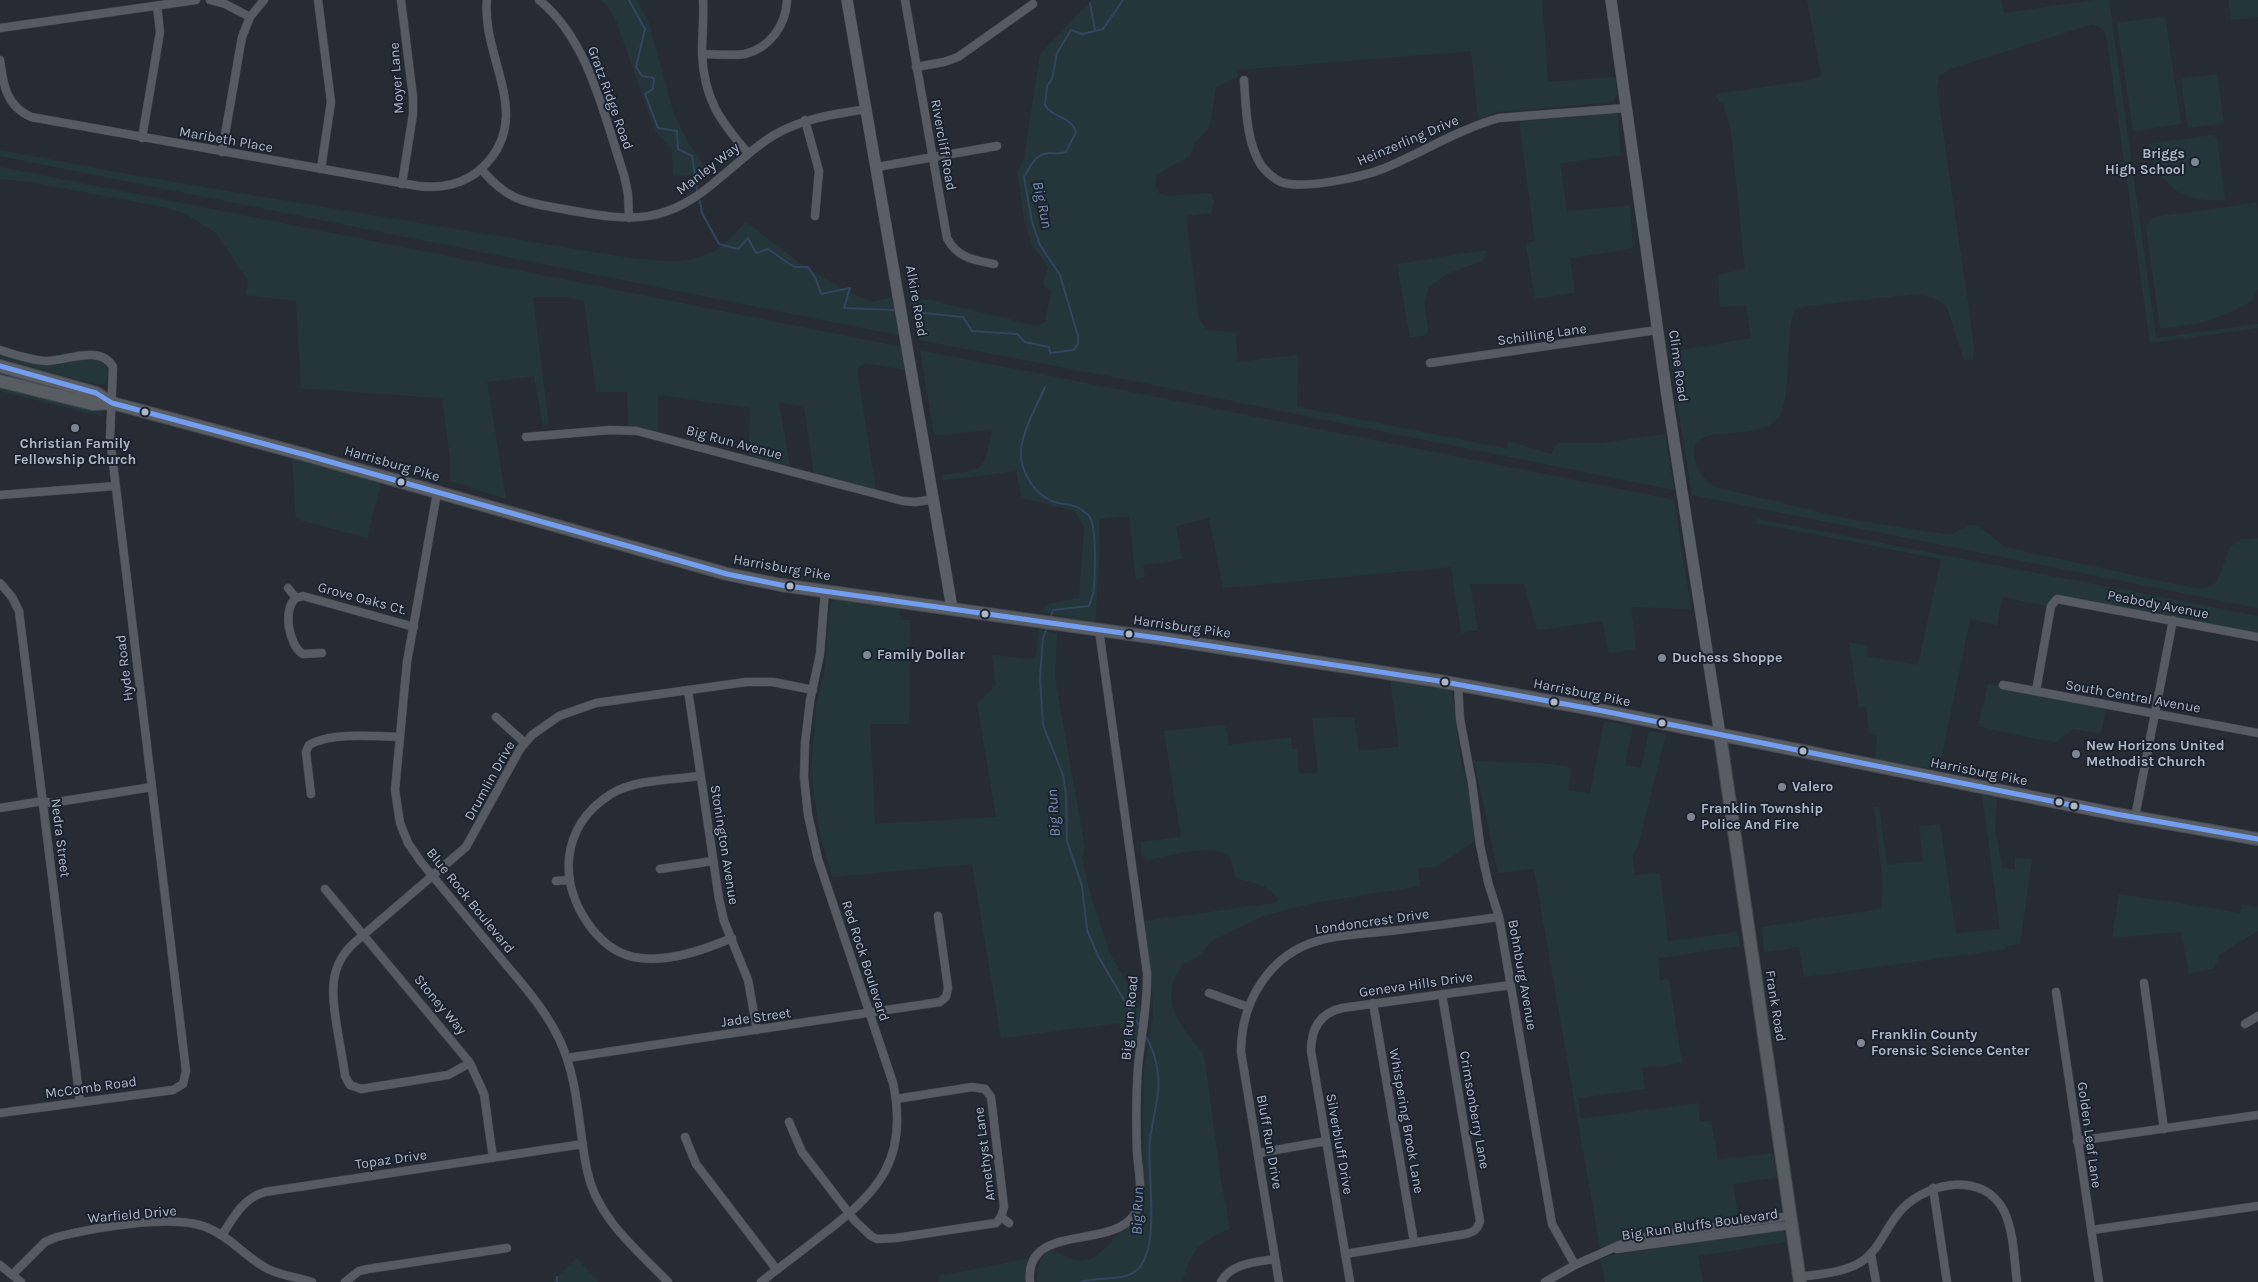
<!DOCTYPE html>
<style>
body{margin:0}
canvas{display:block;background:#272c34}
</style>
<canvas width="2258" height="1282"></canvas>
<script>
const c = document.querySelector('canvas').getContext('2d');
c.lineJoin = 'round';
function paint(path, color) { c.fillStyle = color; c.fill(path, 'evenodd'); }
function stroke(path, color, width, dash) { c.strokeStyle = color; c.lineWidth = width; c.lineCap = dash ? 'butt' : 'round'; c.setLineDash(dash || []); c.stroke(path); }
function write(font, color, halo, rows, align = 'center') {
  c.font = font + ' Karla,sans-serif'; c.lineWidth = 4; c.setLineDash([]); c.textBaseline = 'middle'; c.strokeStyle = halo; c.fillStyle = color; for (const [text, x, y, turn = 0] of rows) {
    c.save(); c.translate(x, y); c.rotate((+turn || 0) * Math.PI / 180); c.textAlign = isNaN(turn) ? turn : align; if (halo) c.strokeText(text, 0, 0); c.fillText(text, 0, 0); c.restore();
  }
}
paint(new Path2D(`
 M600 0H637L649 23 674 115 689 144 706 169 691 175 673 176 672 149 655 131 617 23 608 6Z
 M1092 0H1542L1548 82 1615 77 1617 93 1613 102 1497 112 1478 119 1471 51 1236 70 1239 76 1216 87 1210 126 1195 143 1190 156 1157 174 1155 186 1160 194 1169 196 1211 193 1214 202 1211 213 1186 216 1199 319 1207 330 1236 333 1238 362 1298 355 1297 407 1507 449 1508 441 1551 454 1558 443H1602L1665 434 1674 490 1119 378 919 340 910 298 929 300 1037 326 1045 322 1051 292 1043 285 1048 267 1032 245 1024 218 1017 172 1024 158 1040 54Z
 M1807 0H2001L2004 13 2093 0H2109L2156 338 2258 324V328L2150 343 2106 34 2100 27 2093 24 1950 69 1939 76 1937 90 1966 290 1974 347 1973 359 1964 360 1947 307 1932 297 1916 294 1807 306 1794 310C1785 337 1792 396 1779 416 1760 446 1690 418 1694 456 1696 471 1704 479 1715 487L1853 520 1950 535 1970 525 1979 526 2004 547 2198 589 2208 587 2217 582 2230 547 2240 540 2258 538V608L1692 495 1669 353 1751 338 1746 305 1720 307 1718 275 1745 269 1731 131 1724 106 1716 97 1717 94 1815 79 1821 75Z
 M2228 0H2258V17L2231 20Z
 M2165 16 2181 124 2133 131 2117 23Z
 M2217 74 2224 123 2188 128 2181 79Z
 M1617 113 1621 155 1560 163 1567 211 1630 206 1633 248 1570 258 1575 293 1535 299 1526 244 1535 241 1519 122Z
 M2212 135 2217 138 2225 200C2182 203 2158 187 2149 144Z
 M0 150 127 174 603 254C638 258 678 268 711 253 724 247 736 231 746 222L798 262 850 293 872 302 893 297 898 335 0 156Z
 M0 167 902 347 906 370 865 363 857 369 876 491 814 475 804 406 779 402 790 468 749 456 750 408 658 395V431L628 426 627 392H596L584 301 565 297H533L549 426H543L534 376 487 382 506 499 450 481V457L442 398 301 388 296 301 246 295 248 281 216 233 186 214 168 208 31 182 0 179Z
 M2256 203 2258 212V288L2253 300C2227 317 2192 327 2160 328L2146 227 2153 217Z
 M1487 250 1482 261 1449 273 1429 286 1424 303 1428 330 1426 335 1410 338 1397 264Z
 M920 350 1674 500 1691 609 1631 607 1636 649 1609 653 1602 621 1537 630 1524 584H1470L1478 630 1461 633 1451 567 1223 588 1209 518 1176 526 1182 559 1143 565 1145 577 1136 579 1129 516 1099 519 1100 550 1095 622 1039 612 1048 604 1079 598 1084 527 1075 511 1022 498 1016 471 943 480 942 475C985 469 983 474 992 430L934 435Z
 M0 353C17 359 34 365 53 365 67 365 85 355 99 360 109 364 107 375 107 383L98 385 0 358Z
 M0 385 97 409 105 417 0 391Z
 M292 456 381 483 367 538 296 519Z
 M1757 519 2258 616V634L2058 596 2052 599 2048 606 2002 597 1997 625 1970 619 1939 770 1875 759 1877 736 1869 732 1866 707H1859L1849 642 1867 646 1866 656 1918 665 1941 559 1756 523Z
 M836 599 899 607 901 620H910L909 724H870L875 824 996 817 977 703 996 685 992 655 1032 659 1036 656 1039 630 1057 633 1055 678 1085 848 1082 857 1089 889 1109 951 1143 1012 1136 1047 1126 1038 1119 1023 1001 1038 972 864 832 877 819 830 811 770 816 706 825 667 830 604Z
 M1390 679 1450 689 1453 697 1459 750 1472 807 1474 842 1436 867 1418 868 1420 886 1313 903 1263 916 1213 940 1199 956 1181 965C1178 972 1173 980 1172 987 1166 1014 1189 1035 1203 1054L1205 1061 1220 1175 1230 1229C1196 1243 1194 1247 1182 1282H1037C1037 1269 1039 1255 1053 1250 1088 1270 1093 1260 1119 1234 1129 1223 1136 1222 1142 1208L1144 1069 1153 1017 1152 980 1144 921 1276 903 1278 899C1267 884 1254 882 1236 879L1230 856C1205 843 1173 855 1147 860L1141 854V842L1181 837 1164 731 1225 725 1229 745 1291 737 1292 749H1297L1299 774 1318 773 1312 718 1354 717 1359 751 1399 747Z
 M1988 684 2106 707 2101 734 2073 729 2057 742 2021 736 1978 726Z
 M1604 721 1633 727 1625 765 1641 768 1649 731 1666 734 1638 846 1632 855 1635 875 1660 873 1668 941 1738 932 1740 946 1658 958 1660 980 1669 979 1682 1063 1642 1068 1645 1089 1578 1098 1581 1119 1698 1103 1700 1122 1711 1121 1718 1160 1773 1153 1777 1177 1733 1184 1739 1221 1631 1237 1600 1248 1534 869 1498 873 1474 761 1551 764 1571 768 1568 791 1590 793Z
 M1982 794 1995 797 1997 803 1995 827 2002 868 2015 869V858L2032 859 2020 944 2006 946V949L1804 977 1799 947 1764 952 1762 927 1881 909 1883 884 1874 807H1879L1887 865 1923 861 1919 827 1940 824 1956 934 2000 929Z
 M2119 894 2241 913 2242 904 2258 907V931L2220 954 2214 968 2189 974 2181 932 2112 938Z
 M1780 1230 1785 1233 1786 1242 1698 1256 1703 1282H1605L1601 1259 1613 1255Z
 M577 1258 598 1282H553Z
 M1028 1259 1025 1275 1027 1282H939V1276Z`), '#24363a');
stroke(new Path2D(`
 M629 0 645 29 636 67 642 76 654 78 653 89 645 94 658 128 677 131 678 149 692 156 697 190
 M1090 3 1095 30
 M700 201 702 213 719 244 738 249 748 238 756 253 768 249 794 267H808L816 279 821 294 850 288 844 308 896 310
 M914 312 963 317 972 331 1017 334 1025 342 1049 347 1050 353 1073 350 1078 344V336L1060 275 1040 245 1032 222 1024 177C1030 166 1036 153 1050 153 1056 153 1060 154 1066 152L1076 132C1070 115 1053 119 1045 105L1047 86 1052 79 1057 53 1071 30 1082 34 1103 29 1123 0
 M1045 387C1037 406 1022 431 1021 451 1020 469 1032 491 1048 499 1062 508 1073 499 1089 516 1097 525 1095 574 1094 587 1094 593 1091 600 1089 606L1053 610 1050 619
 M1047 628 1043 638 1040 678 1043 725 1063 775 1066 795 1067 841 1082 886 1087 930 1098 956 1140 1027
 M557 1277V1282
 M1081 1282C1097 1276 1124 1282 1137 1270 1162 1246 1146 1173 1150 1139 1153 1117 1160 1097 1158 1075 1157 1061 1152 1047 1145 1035`), '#33445d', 2);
const street = new Path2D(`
 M210 0 225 4 250 17
 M318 0 331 102 321 169
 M401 0 413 97V114L402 184
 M539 0C589 40 604 116 624 175L628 194 629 218
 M703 0C704 18 702 36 702 54 704 99 720 121 748 153
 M905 0 947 238C957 258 974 260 994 264
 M0 28 196 0
 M702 54C716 54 732 56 745 54 770 48 786 25 787 0
 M0 60C3 84 6 106 31 117L418 186C441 189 465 184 482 168 536 117 481 58 487 0
 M916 67 944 62 958 57 1033 4
 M1244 80C1246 106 1246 142 1261 165 1265 171 1274 179 1281 182 1302 190 1363 177 1385 168 1423 152 1459 129 1499 118L1626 108
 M805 120 819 171 815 216
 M142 138 160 32 157 6
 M222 152 242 37 250 17 264 0
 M877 167 997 146
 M481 169C508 201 524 202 563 209 633 222 666 226 722 176 740 162 756 145 776 134 804 118 835 114 867 109
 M0 350C15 355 31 360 46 361 67 361 100 344 113 367L110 438 186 1071 183 1084 173 1090 0 1113
 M1430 363 1657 330
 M526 437 610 430 637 431 903 501 916 502 934 499
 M437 493 407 662 395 790 400 823 408 843 421 862C447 893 472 924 498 955 521 983 545 1008 560 1041 579 1081 578 1128 587 1170 596 1217 637 1250 668 1282
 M0 495 115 486
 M0 583 12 597 19 611 80 1102
 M288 588 296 598
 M322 653 303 654C289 646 282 609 296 598L303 596 414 627
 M1458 685 1460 719 1472 783 1480 845 1488 882 1499 917 1552 1224 1575 1265
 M2003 685 2258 733
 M688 690 719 899 724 921 748 980 757 1030
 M2036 691 2051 606 2057 599 2258 637
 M496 717 525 743
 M700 776C672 780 636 779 611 794 560 826 557 884 592 929 604 944 620 956 640 958 670 962 704 950 732 938
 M311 794 306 752 309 745C331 732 374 736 400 737
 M0 808 43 801 51 803 152 787
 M2135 817 2173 620
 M660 869 713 861
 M556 881 568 880
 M325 889 470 1063 484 1094 493 1158
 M2144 983 2164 1129
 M2056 992 2099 1282
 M1209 993 1248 1007
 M1373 1003 1414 1242
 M2245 1024 2258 1016
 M567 1058 940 1002 946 997 948 988 938 916
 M350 1085 345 1076C342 1050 330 1003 334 980 336 965 343 953 354 943L466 847 520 749 532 735 559 716 596 703 746 682H773L813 690
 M350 1085 361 1089 448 1075 470 1063
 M789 1122 802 1152 855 1221 871 1236 877 1239 896 1238 996 1223 1001 1217 1004 1207 991 1097 985 1089 972 1087 896 1099
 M685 1137 696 1164 777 1270
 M2077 1141 2258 1115
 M1259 1153 1326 1141
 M1933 1188 1947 1282
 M1001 1217 1009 1223
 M2092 1230 2258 1206
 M222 1235C234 1217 243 1198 265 1192L583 1144
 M1617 1249 1791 1225
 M1345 1254 1460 1235C1471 1233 1477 1232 1480 1221L1442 994
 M1871 1254 1876 1282
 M0 1265 21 1282
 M13 1274 45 1242 57 1237C92 1228 175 1213 208 1228 231 1237 246 1258 268 1269 282 1276 297 1277 312 1282
 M1799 1277C1820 1274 1843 1273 1861 1262 1881 1249 1886 1225 1903 1208 1929 1182 1984 1171 2004 1211 2014 1232 2014 1259 2017 1282
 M345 1282 359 1271 368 1269 507 1248
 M761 1282C781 1266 802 1251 822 1235 879 1192 909 1159 893 1083L818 859 808 815 804 777 805 743 810 701 820 654 825 590
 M1030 1282C1024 1222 1111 1250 1134 1215 1145 1198 1138 1169 1137 1151 1136 1123 1136 1095 1138 1067 1141 1035 1148 1005 1147 973L1099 630
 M1221 1282C1231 1263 1257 1262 1275 1259
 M1279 1282 1241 1052C1241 1001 1270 953 1321 940 1343 934 1367 934 1389 931 1426 927 1462 922 1499 917
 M1350 1282 1311 1051C1311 1029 1320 1013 1342 1008L1511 985
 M1545 1282 1575 1265 1633 1239 1790 1216`);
const secondary = new Path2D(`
 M847 0 952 608
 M1611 0 1667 396 1720 735`);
const primary = new Path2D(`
 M0 366 96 393 112 403 306 455 727 574 781 585 1165 639 1439 681 1603 711 2116 814 2258 839
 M0 381 93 404 112 403
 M1720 735 1800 1282`);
stroke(street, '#44484f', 9);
stroke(secondary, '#44484f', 12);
stroke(primary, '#444951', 14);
stroke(street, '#565a62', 8);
stroke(secondary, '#5a5e67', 11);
stroke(primary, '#585d64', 12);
stroke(new Path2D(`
 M0 366 96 393 112 403 306 455 727 574 781 585 1165 639 1439 681 1603 711 2116 814 2258 839`), '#739eef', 5);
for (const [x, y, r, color] of [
 [2195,162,5,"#7f8693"],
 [145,412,4.5,"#afb7c6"],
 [75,428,5,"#7f8693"],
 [401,482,4.5,"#afb7c6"],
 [790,586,4.5,"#afb7c6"],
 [985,614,4.5,"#afb7c6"],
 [1129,634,4.5,"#afb7c6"],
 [867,655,5,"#7f8693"],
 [1662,658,5,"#7f8693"],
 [1445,682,4.5,"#afb7c6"],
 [1554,702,4.5,"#afb7c6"],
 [1662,723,4.5,"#afb7c6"],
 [1803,751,4.5,"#afb7c6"],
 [2076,754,5,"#7f8693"],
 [1782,787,5,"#7f8693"],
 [2059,802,4.5,"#afb7c6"],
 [2074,806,4.5,"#afb7c6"],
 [1691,817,5,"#7f8693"],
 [1861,1043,5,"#7f8693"]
]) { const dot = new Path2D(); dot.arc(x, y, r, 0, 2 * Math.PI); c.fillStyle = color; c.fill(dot); stroke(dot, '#1a222e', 2); }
write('14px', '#afb7c6', '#1a222e', [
 ["Moyer Lane",397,78,-94],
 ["Gratz Ridge Road",610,98,70],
 ["Maribeth Place",226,140,10],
 ["Heinzerling Drive",1408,141,-23],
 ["Rivercliff Road",943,145,80],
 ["Manley Way",708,169,-38],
 ["Alkire Road",916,301,80],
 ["Schilling Lane",1542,335,-8],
 ["Clime Road",1678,366,82],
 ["Big Run Avenue",734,443,15],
 ["Harrisburg Pike",392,464,16],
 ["Harrisburg Pike",782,568,10],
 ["Grove Oaks Ct.",362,599,15],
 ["Peabody Avenue",2158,605,11],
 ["Harrisburg Pike",1182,627,8],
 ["Hyde Road",125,668,-97],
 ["Harrisburg Pike",1582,693,11],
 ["South Central Avenue",2133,697,10],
 ["Harrisburg Pike",1979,772,11],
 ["Drumlin Drive",490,781,-61],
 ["Nedra Street",60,838,83],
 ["Stonington Avenue",724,845,81],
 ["Blue Rock Boulevard",470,901,51],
 ["Londoncrest Drive",1372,922,-8],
 ["Red Rock Boulevard",865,961,72],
 ["Bohnburg Avenue",1522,975,80],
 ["Geneva Hills Drive",1416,985,-8],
 ["Stoney Way",440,1005,50],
 ["Frank Road",1775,1006,81],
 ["Jade Street",756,1018,-8],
 ["Big Run Road",1130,1018,-85],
 ["McComb Road",91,1088,-8],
 ["Crimsonberry Lane",1474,1110,80],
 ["Whispering Brook Lane",1406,1121,80],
 ["Golden Leaf Lane",2089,1135,82],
 ["Bluff Run Drive",1269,1142,80],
 ["Silverbluff Drive",1339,1144,80],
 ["Amethyst Lane",985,1154,-97],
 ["Topaz Drive",391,1160,-8],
 ["Warfield Drive",132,1215,-5],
 ["Big Run Bluffs Boulevard",1700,1225,-8]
]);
write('bold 14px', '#afb7c6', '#1a222e', [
 ["Briggs",2185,154,"right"],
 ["High School",2185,170,"right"],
 ["Christian Family",75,444,"center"],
 ["Fellowship Church",75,460,"center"],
 ["Family Dollar",877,655],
 ["Duchess Shoppe",1672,658],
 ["New Horizons United",2086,746],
 ["Methodist Church",2086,762],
 ["Valero",1792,787],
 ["Franklin Township",1701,809],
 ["Police And Fire",1701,825],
 ["Franklin County",1871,1035],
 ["Forensic Science Center",1871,1051]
], 'left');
write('italic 15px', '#768daf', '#1a222e', [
 ["Big Run",1042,205,78],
 ["Big Run",1054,813,-94],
 ["Big Run",1138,1211,-88]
]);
</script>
